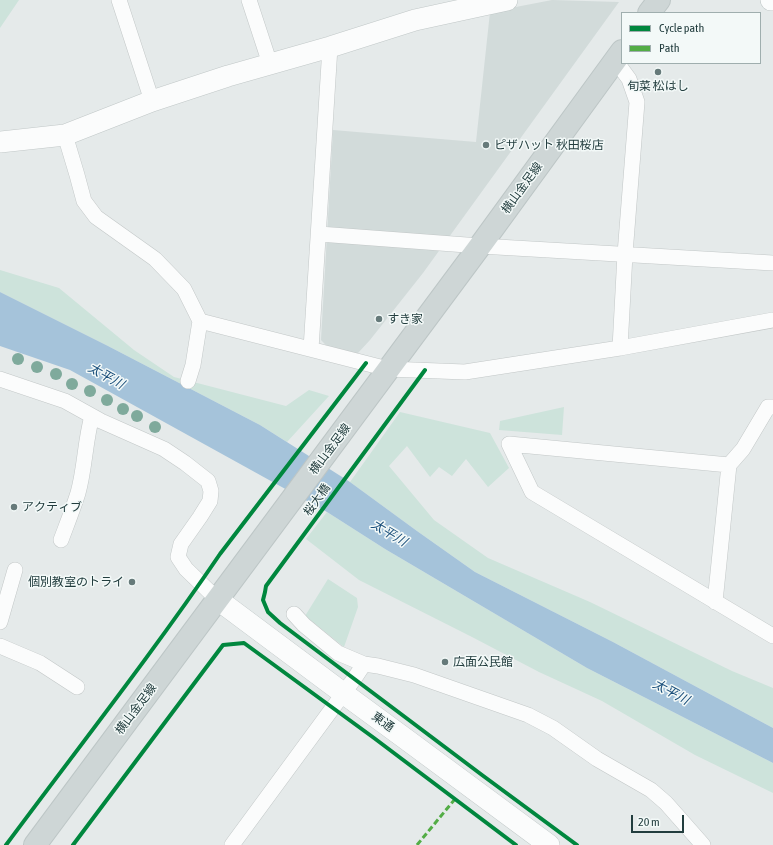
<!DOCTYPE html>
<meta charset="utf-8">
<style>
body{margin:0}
#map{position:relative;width:773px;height:845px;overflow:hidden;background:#e5eaea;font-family:"Asap Condensed",sans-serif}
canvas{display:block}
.legend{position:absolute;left:621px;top:12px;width:140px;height:52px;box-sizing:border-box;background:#f3f9f8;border:1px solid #9faeae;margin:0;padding:5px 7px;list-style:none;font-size:12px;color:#223d3e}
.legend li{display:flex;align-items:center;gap:8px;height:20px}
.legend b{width:20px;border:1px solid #9faeae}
.scale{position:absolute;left:631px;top:815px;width:53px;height:18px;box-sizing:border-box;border:2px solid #223d3e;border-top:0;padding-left:5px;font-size:12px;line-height:14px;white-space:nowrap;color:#223d3e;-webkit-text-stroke:3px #f3f9f8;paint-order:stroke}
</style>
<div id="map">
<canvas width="773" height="845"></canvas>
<ul class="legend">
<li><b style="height:5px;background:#00873e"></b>Cycle path</li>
<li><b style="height:5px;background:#53ad46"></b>Path</li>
</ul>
<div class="scale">20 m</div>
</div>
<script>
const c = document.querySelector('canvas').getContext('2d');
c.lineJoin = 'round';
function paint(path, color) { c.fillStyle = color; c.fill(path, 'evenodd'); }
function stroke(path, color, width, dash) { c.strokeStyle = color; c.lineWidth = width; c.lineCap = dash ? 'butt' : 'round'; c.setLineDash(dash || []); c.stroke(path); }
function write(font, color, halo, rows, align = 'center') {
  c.font = font + ' "Asap Condensed","Noto Sans JP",sans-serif'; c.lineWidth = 3; c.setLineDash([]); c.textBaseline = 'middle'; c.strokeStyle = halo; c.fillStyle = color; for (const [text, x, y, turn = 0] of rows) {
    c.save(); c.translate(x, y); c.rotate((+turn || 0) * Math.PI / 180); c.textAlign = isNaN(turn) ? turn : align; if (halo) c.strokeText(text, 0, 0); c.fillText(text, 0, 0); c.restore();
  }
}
paint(new Path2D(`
 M552 0 619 2 423 273 370 340 346 366 321 340 333 130 476 142 490 12Z`), '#d2dbda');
paint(new Path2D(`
 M0 0H19L0 28Z
 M0 270 59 288 134 350 174 377 286 406 309 390 329 396 287 442 260 425 108 346 0 292Z
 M564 407 562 435 499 430 500 421Z
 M400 412 490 433 509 468 488 487 466 459 452 476 439 467 430 477 407 446 389 466 434 520 488 558 590 602 732 671 773 688V728L613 642 475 572 417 531 350 482Z
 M327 512 385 549 587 668 773 763V793L695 755 602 701 539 672 472 637 359 580 306 539Z
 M328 579 357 598 358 607 344 647 305 616Z`), '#cde3db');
paint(new Path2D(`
 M0 292 108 346 260 425 350 482 417 531 475 572 613 642 773 728V763L587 668 385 549 327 512 70 370 0 346Z`), '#a5c3da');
const street = new Path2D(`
 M119 0 152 101
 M249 0 270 64
 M615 60 629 79 637 102 625 254 620 348
 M65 135 77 175 84 201 96 217 155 259 184 289 200 321 193 365 188 381
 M319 234 480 246 773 263
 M200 321 388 369 465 372 620 348 773 320
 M311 349 330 47
 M0 379 65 401 101 421 164 449 185 463 208 481 211 491 210 501 200 517 181 544 178 557 186 569 217 599
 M773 407H768L743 449 729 465 509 444 532 492 773 636
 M61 540C67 524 73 509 78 493 85 468 85 441 92 416
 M715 602 729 465
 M294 614 304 625 338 653 364 664
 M0 622 15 570
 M0 646 40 663 77 687
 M232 845 354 679 364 664 378 666 414 675 528 715 553 728 597 759 651 790 666 803 703 845`);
const secondary = new Path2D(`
 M771 0H773
 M0 142 65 135 152 101 228 76 330 47 415 20 507 0
 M217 599 343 693 403 737 549 845`);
const primary = new Path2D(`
 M649 13 659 0
 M35 845 480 246 622 51`);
stroke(street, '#c2c7c7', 16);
stroke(secondary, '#c0c7c7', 22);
stroke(primary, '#bdc6c6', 24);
stroke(street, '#fbfcfc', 15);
stroke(secondary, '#fbfcfc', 21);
stroke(primary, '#ced6d6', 22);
stroke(new Path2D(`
 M417 845 455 799`), '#53ad46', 3, [6, 3]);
stroke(new Path2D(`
 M425 370 266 586 265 592 263 600 268 612 280 623 482 775 577 845
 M6 845C78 748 152 654 220 554L366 363
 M73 845 223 645 244 643 374 738 516 845`), '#00873e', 4);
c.fillStyle = '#7faa9c';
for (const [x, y] of [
 [18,359],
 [37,367],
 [56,374],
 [72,384],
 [90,391],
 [107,400],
 [123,409],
 [137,416],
 [155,427]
]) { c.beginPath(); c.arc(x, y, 6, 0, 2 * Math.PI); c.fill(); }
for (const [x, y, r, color] of [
 [658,72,4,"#667a7a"],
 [486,145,4,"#667a7a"],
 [379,319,4,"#667a7a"],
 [14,507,4,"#667a7a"],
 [132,582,4,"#667a7a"],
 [445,662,4,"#667a7a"]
]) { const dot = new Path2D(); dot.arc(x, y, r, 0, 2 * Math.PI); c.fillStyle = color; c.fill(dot); stroke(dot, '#f3f9f8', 1.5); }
write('12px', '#223d3e', '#f3f9f8', [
 ["旬菜 松はし",658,86,"center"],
 ["ピザハット 秋田桜店",494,145],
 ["すき家",387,319],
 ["アクティブ",22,507],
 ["個別教室のトライ",124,582,"right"],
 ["広面公民館",453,662]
], 'left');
write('12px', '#223d3e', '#f3f9f8', [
 ["横山金足線",522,188,-54],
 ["横山金足線",330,449,-53],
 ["桜大橋",317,500,-54],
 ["横山金足線",136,709,-53],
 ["東通",383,722,36]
]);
write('italic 13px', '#1a4f7b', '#f3f9f8', [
 ["太平川",106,376,29],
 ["太平川",389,533,31],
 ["太平川",671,692,28]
]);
</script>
